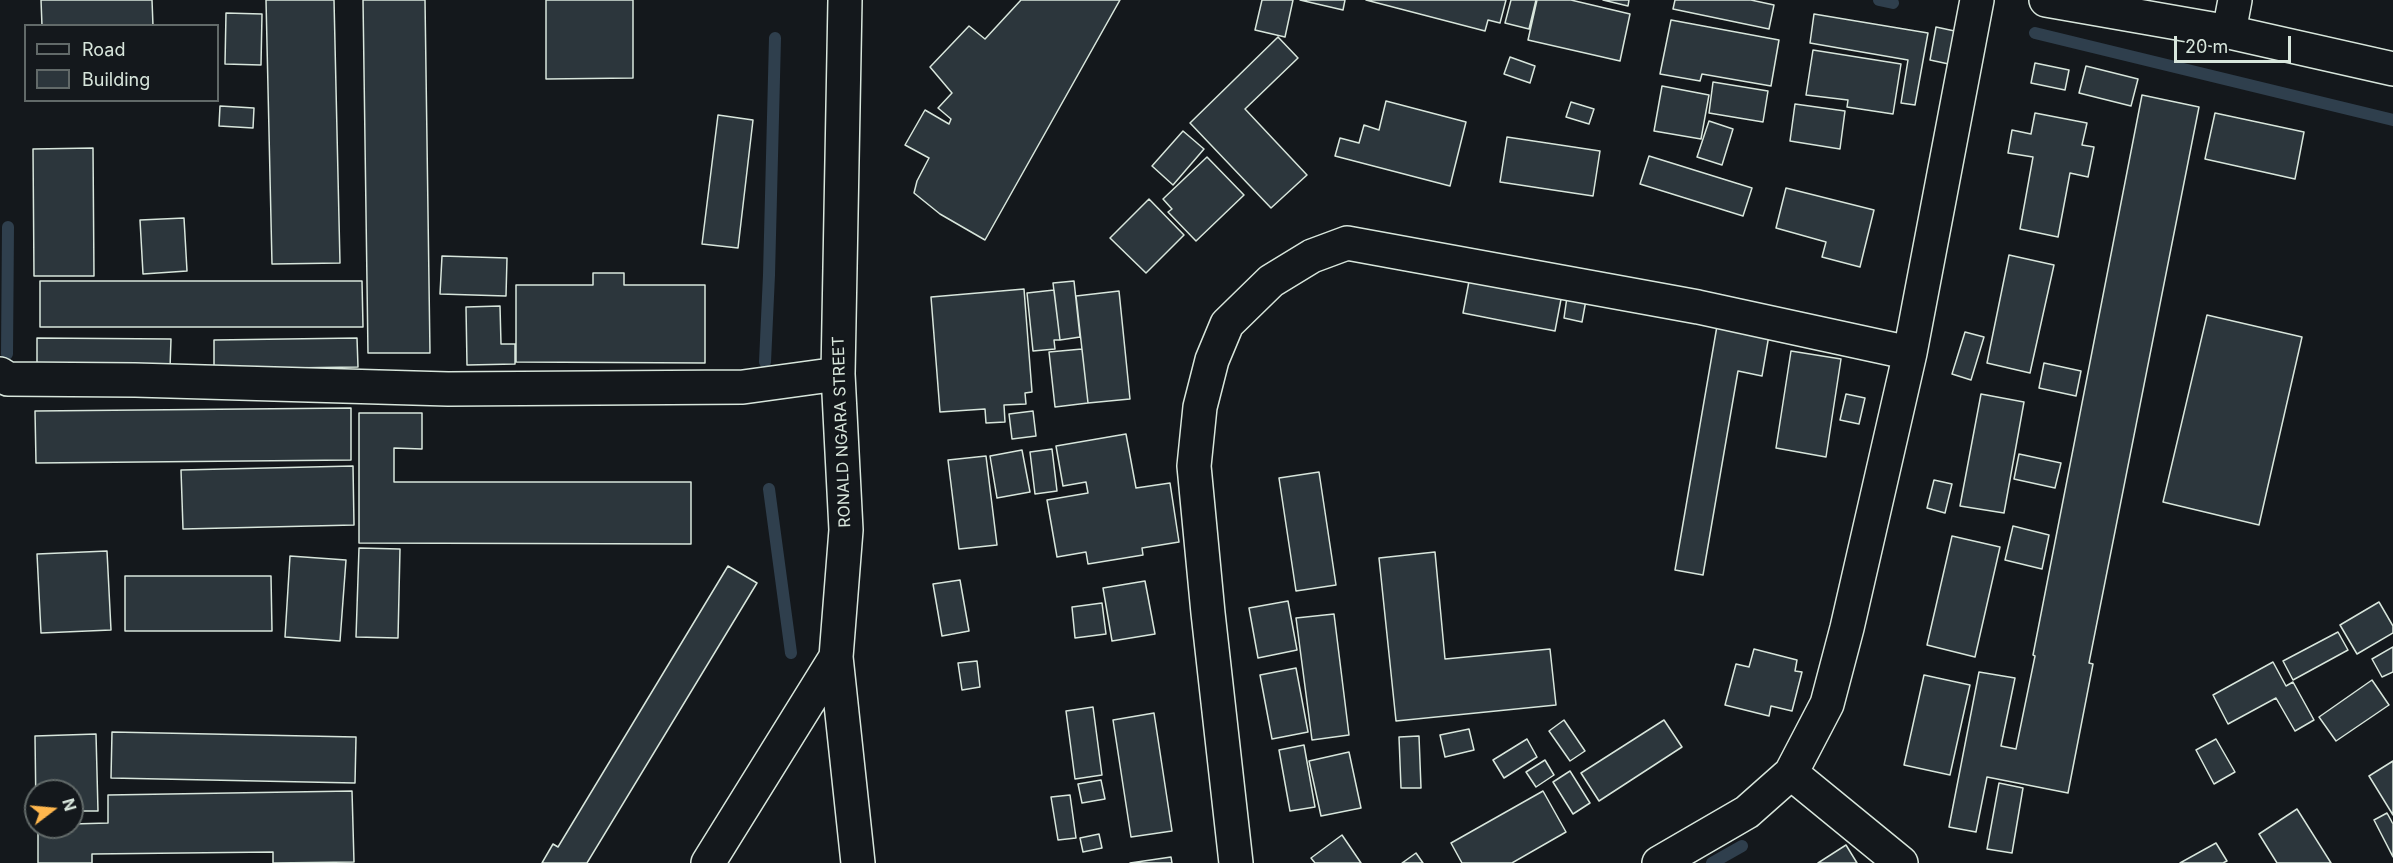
<!DOCTYPE html>
<style>
body{margin:0}
#map{position:relative;width:2393px;height:863px;overflow:hidden;background:#14181c;font-family:Inter,sans-serif}
canvas{display:block}
.legend{position:absolute;left:24px;top:24px;width:195px;height:78px;box-sizing:border-box;background:#14181c;border:2px solid #626a69;margin:0;padding:8px 10px;list-style:none;font-size:18px;color:#d8e6dc}
.legend li{display:flex;align-items:center;gap:12px;height:30px}
.legend b{width:30px;border:2px solid #626a69}
.north{position:absolute;left:24px;top:779px;width:60px;height:60px;box-sizing:border-box;background:#14181c;border:2px solid #626a69;border-radius:50%;rotate:74deg;font-size:16px;font-weight:700;line-height:24px;text-align:center;color:#d8e6dc}
.north::after{content:'';display:block;margin:auto;width:21px;height:27px;background:#ffb74d;clip-path:polygon(50% 0,100% 100%,50% 72%,0 100%)}
.scale{position:absolute;left:2174px;top:36px;width:117px;height:27px;box-sizing:border-box;border:3px solid #d8e6dc;border-top:0;padding-left:8px;font-size:18px;line-height:21px;white-space:nowrap;color:#d8e6dc;-webkit-text-stroke:4px #14181c;paint-order:stroke}
</style>
<div id="map">
<canvas width="2393" height="863"></canvas>
<ul class="legend">
<li><b style="height:8px;background:#14181c"></b>Road</li>
<li><b style="height:16px;background:#2c363c"></b>Building</li>
</ul>
<div class="north">N</div>
<div class="scale">20 m</div>
</div>
<script>
const c = document.querySelector('canvas').getContext('2d');
c.lineJoin = 'round';
function stroke(path, color, width, dash) { c.strokeStyle = color; c.lineWidth = width; c.lineCap = dash ? 'butt' : 'round'; c.setLineDash(dash || []); c.stroke(path); }
function paint(path, color) { c.fillStyle = color; c.fill(path, 'evenodd'); }
function write(font, color, halo, rows, align = 'center') {
  c.font = font + ' Inter,sans-serif'; c.lineWidth = 4.5; c.setLineDash([]); c.textBaseline = 'middle'; c.strokeStyle = halo; c.fillStyle = color; for (const [text, x, y, turn = 0] of rows) {
    c.save(); c.translate(x, y); c.rotate((+turn || 0) * Math.PI / 180); c.textAlign = isNaN(turn) ? turn : align; if (halo) c.strokeText(text, 0, 0); c.fillText(text, 0, 0); c.restore();
  }
}
stroke(new Path2D(`
 M1879 0 1893 3
 M2035 33 2393 120
 M7 354 8 227
 M765 362 769 275 775 38
 M769 489 791 653
 M1712 863 1742 846`), '#2f3f4d', 12);
const building = new Path2D(`
 M41 0H152L153 26H42Z
 M266 0H334L340 263 272 264Z
 M363 0H425L430 353H368Z
 M546 0H633V78L546 79Z
 M1021 0H1120L985 240 940 214 914 193 917 181 929 158 905 145 925 110 949 124 951 119 938 108 952 93 930 67 969 26 985 39Z
 M1262 0H1293L1285 37 1255 30Z
 M1300 0H1345L1343 10Z
 M1366 0H1506L1500 23 1488 20 1485 31Z
 M1511 0H1536L1529 29 1505 23Z
 M1537 0H1571L1630 14 1620 61 1528 40Z
 M1603 0H1629L1628 6Z
 M1675 0H1751L1774 5 1769 29 1673 9Z
 M226 13 262 14 261 65 225 64Z
 M1814 14 1928 33 1915 105 1901 103 1908 60 1810 43Z
 M1671 20 1779 40 1771 86 1702 74 1700 81 1660 74Z
 M1936 27 1964 33 1958 66 1930 60Z
 M1278 37 1298 58 1245 109 1307 175 1271 208 1190 123Z
 M1813 50 1901 64 1893 114 1847 107 1848 100 1806 95Z
 M1510 57 1535 66 1530 83 1504 74Z
 M2035 63 2069 70 2065 90 2031 83Z
 M2086 66 2138 79 2131 106 2079 93Z
 M1713 82 1768 91 1763 122 1709 113Z
 M1662 86 1709 95 1701 139 1654 131Z
 M2142 95 2199 107 2089 663 2093 664 2068 793 1987 777 1976 832 1949 827 1979 672 2015 678 2001 746 2016 749 2035 656 2033 655Z
 M1386 101 1466 122 1450 186 1335 156 1340 138 1359 143 1364 125 1379 130Z
 M1571 102 1594 109 1589 124 1566 117Z
 M1795 104 1845 111 1840 149 1790 141Z
 M220 106 254 108 253 128 219 126Z
 M2035 113 2087 123 2082 145 2094 147 2088 177 2070 173 2058 237 2020 229 2033 157 2008 153 2012 130 2031 134Z
 M2215 113 2304 132 2295 179 2205 159Z
 M718 115 753 120 738 248 702 244Z
 M1709 121 1733 129 1722 165 1697 157Z
 M1183 131 1204 149 1173 185 1152 166Z
 M1507 137 1600 151 1593 196 1500 182Z
 M93 148 94 276H34L33 149Z
 M1649 156 1752 188 1743 216 1640 184Z
 M1207 157 1244 195 1196 241 1168 212 1172 209 1163 199Z
 M1786 188 1874 210 1860 267 1822 257 1826 242 1776 228Z
 M1149 199 1184 235 1146 273 1110 238Z
 M184 218 187 271 143 274 140 220Z
 M2009 255 2054 265 2030 373 1987 363Z
 M442 256 507 258 506 296 440 294Z
 M593 273H624V285H705V363L516 362V285H593Z
 M1470 276 1562 294 1555 331 1463 313Z
 M40 281H362L363 327H40Z
 M1074 281 1080 337 1060 340 1053 283Z
 M1024 289 1032 392 1025 393 1026 404 1004 405 1005 422 986 423 985 409 940 412 931 297Z
 M1054 290 1060 340H1054L1055 349 1033 351 1027 293Z
 M1119 291 1130 399 1088 403 1076 296Z
 M1567 297 1586 300 1582 322 1564 318Z
 M500 306 501 344H515V364L467 365 466 307Z
 M2207 315 2302 337 2259 525 2163 502Z
 M1717 326 1769 335 1762 376 1738 371 1703 575 1675 570Z
 M1965 332 1984 337 1971 380 1952 374Z
 M37 338 171 339 170 368 37 367Z
 M357 338 358 367 214 369V340Z
 M1082 349 1088 403 1055 407 1049 352Z
 M1791 351 1841 359 1826 457 1776 448Z
 M2044 363 2081 371 2076 396 2039 388Z
 M1846 394 1865 398 1859 424 1840 420Z
 M1981 394 2024 402 2004 513 1960 506Z
 M351 408V460L36 463 35 411Z
 M1033 411 1036 436 1012 439 1009 414Z
 M359 413H422V449L394 448V482H691V544L359 543Z
 M1126 434 1136 488 1170 483 1179 542 1142 548 1143 555 1088 564 1086 552 1057 557 1047 500 1088 493 1086 482 1063 486 1056 446Z
 M1052 449 1057 491 1035 494 1030 452Z
 M1022 450 1030 492 997 498 990 456Z
 M2019 454 2061 463 2055 488 2014 479Z
 M986 456 997 545 959 549 948 460Z
 M353 466 354 525 183 529 181 470Z
 M1319 472 1336 585 1296 591 1279 478Z
 M1934 480 1952 484 1945 513 1927 508Z
 M2013 526 2049 535 2042 569 2005 560Z
 M1952 536 2000 547 1975 657 1927 645Z
 M359 548 400 549 398 638 356 637Z
 M107 551 111 630 41 633 37 554Z
 M1435 552 1445 659 1550 649 1556 705 1396 721 1379 558Z
 M290 556 346 560 340 641 285 637Z
 M728 566 757 583 587 863H542L553 844 558 847Z
 M125 576H271L272 631H125Z
 M960 580 969 631 942 636 933 584Z
 M1145 581 1155 634 1112 641 1103 588Z
 M1288 601 1297 650 1258 658 1249 608Z
 M2379 602 2393 626V633L2357 654 2340 625Z
 M1102 603 1106 634 1075 638 1072 607Z
 M1334 614 1349 735 1312 740 1296 618Z
 M2338 632 2348 650 2293 680 2283 661Z
 M2393 647V672L2382 677 2372 659Z
 M1754 649 1797 660 1795 671 1802 672 1792 711 1771 706 1769 716 1725 705 1736 664 1749 667Z
 M977 661 980 687 962 690 958 663Z
 M2273 662 2286 686 2293 682 2314 720 2295 731 2276 698 2228 724 2213 695Z
 M1296 668 1308 732 1272 739 1260 675Z
 M1924 675 1970 685 1950 775 1904 765Z
 M2372 680 2389 705 2336 741 2319 717Z
 M1093 707 1102 775 1075 779 1066 711Z
 M1154 713 1172 831 1131 837 1113 720Z
 M1564 720 1585 751 1570 761 1549 731Z
 M1664 720 1682 747 1599 801 1581 773Z
 M1469 729 1474 750 1445 757 1440 735Z
 M112 732 356 737 355 783 111 778Z
 M96 734 98 811H72V791H36V812L35 736Z
 M1419 736 1421 788H1401L1399 737Z
 M1527 739 1537 757 1504 778 1493 760Z
 M2216 739 2235 772 2214 784 2196 750Z
 M1304 745 1315 807 1290 811 1279 750Z
 M1349 752 1361 808 1321 816 1309 761Z
 M1545 760 1554 775 1536 787 1526 772Z
 M2393 761V815L2369 776Z
 M1570 771 1590 803 1573 814 1553 782Z
 M1101 780 1105 799 1082 803 1078 784Z
 M1999 783 2023 788 2012 853 1987 849Z
 M352 791 354 862 273 863V852L92 854V863H38V827H72V824L108 823V795Z
 M1543 791 1566 832 1512 863H1462L1451 843Z
 M1070 795 1076 838 1058 840 1051 797Z
 M2297 809 2331 863H2277L2259 834Z
 M2387 813 2393 824V857L2374 820Z
 M1099 834 1102 848 1083 852 1080 838Z
 M1342 835 1361 863H1315L1311 858Z
 M2216 843 2227 861 2223 863H2180Z
 M1846 845 1857 863H1818Z
 M1416 853 1423 863H1402Z
 M1171 857 1172 863H1130Z`);
paint(building, '#2c363c');
stroke(building, '#d8e6dc', 1.5);
const minor = new Path2D(`
 M845 0 838 374 846 530 836 657 858 863
 M2046 0 2229 32 2393 69
 M2229 32 2235 0
 M0 374 8 379 135 380 448 389 743 387 838 374
 M1791 773 1901 863
 M708 863 836 657
 M1236 863 1208 613 1194 466 1200 407 1212 360 1227 324 1271 281 1312 256 1347 243 1698 307 1910 353
 M1659 863 1747 812 1791 773 1827 704 1847 628 1910 353 1977 0`);
stroke(minor, '#d8e6dc', 36);
stroke(minor, '#14181c', 33);
write('16px', '#d8e6dc', '#14181c', [
 ["RONALD NGARA STREET",842,432,-92]
]);
</script>
